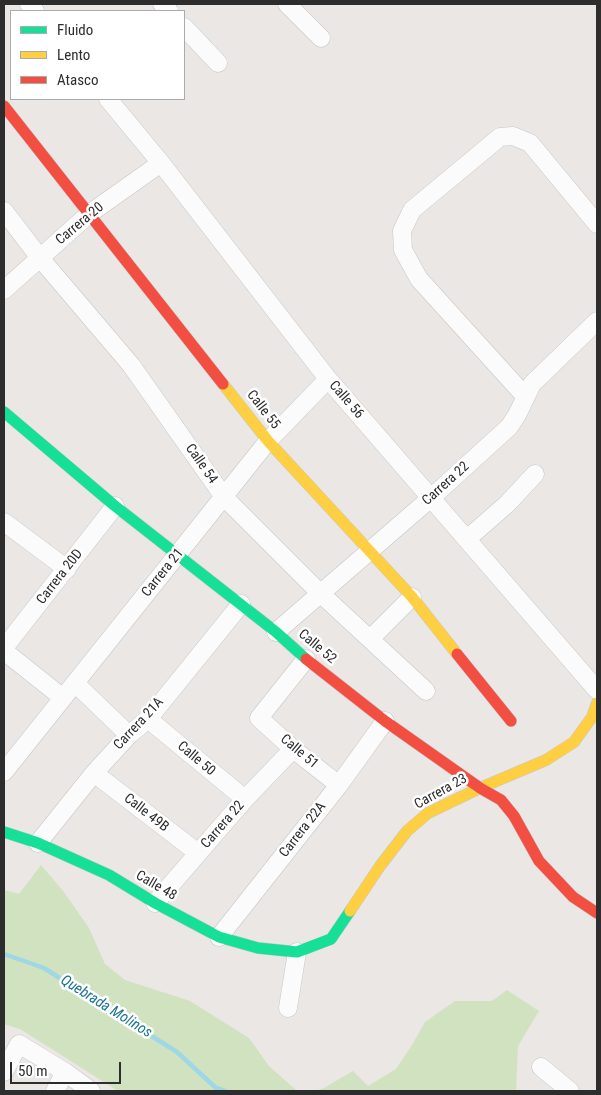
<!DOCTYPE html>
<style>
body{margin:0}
#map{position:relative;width:601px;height:1095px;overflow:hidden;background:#eae7e4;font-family:"Roboto Condensed",sans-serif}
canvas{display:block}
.frame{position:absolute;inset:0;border:5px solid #2d2d2d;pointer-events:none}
.legend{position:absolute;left:10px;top:10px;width:175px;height:90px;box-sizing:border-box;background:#fff;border:1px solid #ababab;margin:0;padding:6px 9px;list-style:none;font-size:15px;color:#2d2d2d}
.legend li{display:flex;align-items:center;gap:10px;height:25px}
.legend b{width:25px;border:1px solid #ababab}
.scale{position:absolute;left:10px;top:1062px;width:111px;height:22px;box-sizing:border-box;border:2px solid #2d2d2d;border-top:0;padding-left:6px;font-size:15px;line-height:18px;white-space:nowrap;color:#2d2d2d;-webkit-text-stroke:4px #fff;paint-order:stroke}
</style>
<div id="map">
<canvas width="601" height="1095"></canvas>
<div class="frame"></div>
<ul class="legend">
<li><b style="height:6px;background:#16e098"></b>Fluido</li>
<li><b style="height:6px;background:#ffcf43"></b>Lento</li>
<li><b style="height:6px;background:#f24e42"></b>Atasco</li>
</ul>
<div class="scale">50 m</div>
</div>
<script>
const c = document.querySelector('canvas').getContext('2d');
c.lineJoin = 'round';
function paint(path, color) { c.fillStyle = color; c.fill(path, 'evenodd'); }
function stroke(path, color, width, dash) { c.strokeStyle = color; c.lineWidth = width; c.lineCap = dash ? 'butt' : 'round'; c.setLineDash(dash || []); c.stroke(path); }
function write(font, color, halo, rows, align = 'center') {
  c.font = font + ' "Roboto Condensed",sans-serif'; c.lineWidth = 5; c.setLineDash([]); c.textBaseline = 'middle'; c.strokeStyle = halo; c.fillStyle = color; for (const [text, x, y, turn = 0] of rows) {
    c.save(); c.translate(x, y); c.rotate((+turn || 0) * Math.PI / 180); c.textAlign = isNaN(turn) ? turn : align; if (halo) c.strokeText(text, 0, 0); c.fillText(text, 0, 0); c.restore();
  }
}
paint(new Path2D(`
 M41 865 64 892 89 928 105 964 125 980 190 1001 249 1038 269 1066 297 1091H118L20 1029 4 1024V890L19 894Z
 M507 990 539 1011 518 1046 516 1091H315L324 1088 353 1071 368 1086 396 1069 412 1045 425 1022 455 1001H492Z`), '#d1e2c0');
stroke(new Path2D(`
 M4 954 44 968 107 1008 177 1052 216 1088 225 1091`), '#9ed8e4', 4.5);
const street = new Path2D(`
 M29 4 35 11
 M162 4 169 11
 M287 4 321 38
 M184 27 218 63
 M108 99 161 163 328 379 597 690
 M4 211 40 258 131 365 224 497 320 593 426 691
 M4 290 89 214 161 163
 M525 396 419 279 403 250 402 231 412 210 500 137 513 136 530 143 597 224
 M4 522 67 569
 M467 539 507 504 535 474
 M276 632 432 497 509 427 517 415 532 384 597 321
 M370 639 412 597
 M4 648 115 506
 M4 651 63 698
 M306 659 259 718 293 749 339 785
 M75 683 129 735
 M148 719 245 799
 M4 772 268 441 328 379
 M94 773 198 853
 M38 843 94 773 129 735 148 719 241 604
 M155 903 245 799 293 749
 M219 937 339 785 385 721
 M288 1008 297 952
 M541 1067 570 1091
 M4 1072 19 1044 65 1072 91 1091
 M55 1091 65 1072`);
const fast = new Path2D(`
 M4 412 115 506 276 632 306 659
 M4 832 38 843 109 875 155 903 219 937 258 948 297 952 331 939 350 911`);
const slow = new Path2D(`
 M223 384 268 441 412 597 457 654
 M350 911 380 866 407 831 428 813 480 788 546 760 574 742 592 717 597 703`);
const jam = new Path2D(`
 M4 106 223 384
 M457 654 511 721
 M306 659 385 721 480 788 501 800 514 816 539 861 573 897 597 913`);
stroke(street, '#c7c6c7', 19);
stroke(fast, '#c7c6c7', 12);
stroke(slow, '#c7c6c7', 12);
stroke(jam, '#c7c6c7', 12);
stroke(street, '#fcfbfb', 18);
stroke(fast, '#16e098', 11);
stroke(slow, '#ffcf43', 11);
stroke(jam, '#f24e42', 11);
write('14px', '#2d2d2d', '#fff', [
 ["Carrera 20",80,224,-40],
 ["Calle 56",346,400,49],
 ["Calle 55",263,410,52],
 ["Calle 54",201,464,55],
 ["Carrera 22",446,484,-42],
 ["Carrera 21",163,573,-51],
 ["Carrera 20D",60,577,-52],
 ["Calle 52",317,647,40],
 ["Carrera 21A",139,724,-47],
 ["Calle 51",299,752,40],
 ["Calle 50",196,759,40],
 ["Carrera 23",441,792,-29],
 ["Calle 49B",146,813,38],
 ["Carrera 22",223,825,-49],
 ["Carrera 22A",303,830,-52],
 ["Calle 48",156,886,30]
]);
write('italic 15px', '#1b7492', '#fff', [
 ["Quebrada Molinos",106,1007,32]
]);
</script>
